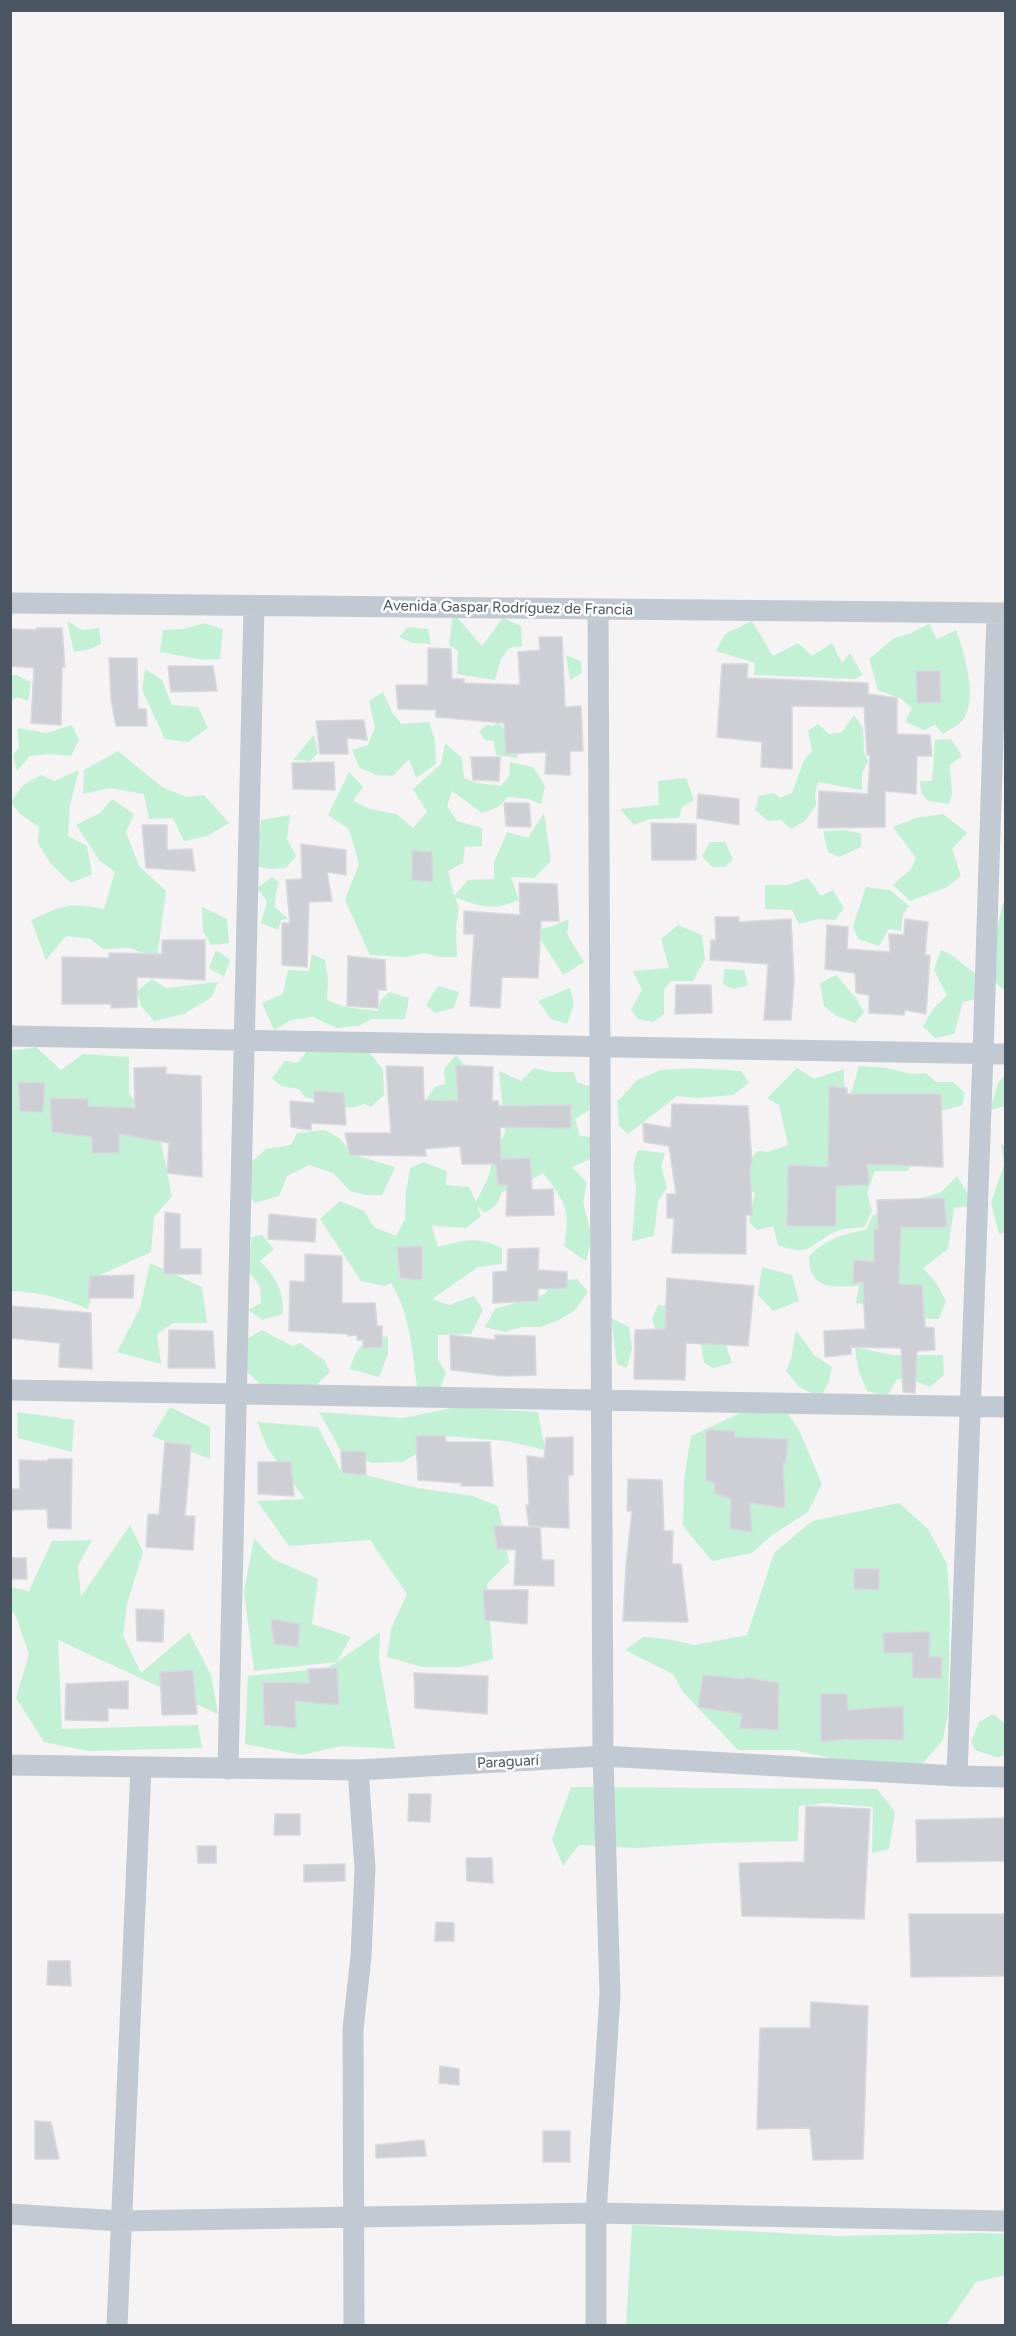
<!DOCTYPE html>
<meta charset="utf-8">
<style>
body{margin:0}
#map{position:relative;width:1016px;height:2336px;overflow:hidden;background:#f5f3f3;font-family:Figtree,sans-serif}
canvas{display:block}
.frame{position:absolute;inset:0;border:12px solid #4a5661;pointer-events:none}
</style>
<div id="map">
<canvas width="1016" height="2336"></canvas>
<div class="frame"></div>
</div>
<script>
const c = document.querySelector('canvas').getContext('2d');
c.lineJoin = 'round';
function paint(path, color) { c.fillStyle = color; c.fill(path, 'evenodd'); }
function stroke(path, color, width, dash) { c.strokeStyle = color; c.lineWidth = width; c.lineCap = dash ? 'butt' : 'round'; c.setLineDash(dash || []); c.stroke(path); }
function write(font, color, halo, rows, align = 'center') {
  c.font = font + ' Figtree,sans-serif'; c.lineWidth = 5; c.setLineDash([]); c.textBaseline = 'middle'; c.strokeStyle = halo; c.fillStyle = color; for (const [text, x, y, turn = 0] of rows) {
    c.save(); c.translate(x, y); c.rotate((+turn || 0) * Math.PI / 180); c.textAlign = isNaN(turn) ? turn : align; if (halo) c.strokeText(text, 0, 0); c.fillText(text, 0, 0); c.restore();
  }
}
paint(new Path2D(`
 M453 613 482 646 503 618 521 626 522 646 509 648 501 659 495 680 457 674 458 651 449 645Z
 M67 621 82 630 99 628 101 644 90 649 74 652Z
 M752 621 773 656 798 643 812 656 832 643 842 663 850 653 863 675 855 679 754 675 755 663 716 651 725 634Z
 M204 623 223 629 220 659 203 660 160 652 163 630 184 629Z
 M929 624 937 639 956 630C964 652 979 700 962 721 958 726 948 730 943 734L935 725 924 730 905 722 912 708 900 698 878 690 869 659 894 638 911 633Z
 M408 627 428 629 431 644 413 643 399 637Z
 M566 655 581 661 582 673 570 680Z
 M145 669 162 680 172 705 198 707 208 728 188 742 165 739 142 690Z
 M11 675H16L31 682 28 701 17 697 11 701Z
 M383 692 392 712 401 724 429 722 435 740 436 764 416 778 409 759 393 776 376 775 359 767 352 750 368 745 375 727 369 701Z
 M854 715 863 728 864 751 868 761 862 773V790L818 782 815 794 816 805 805 821 791 829 781 820 768 821 755 810 759 796 774 793 780 798 792 793 804 760 812 751 808 731 818 724 829 734 842 732Z
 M497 720 519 749 517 758 496 755 494 741 485 740 479 731 487 725 494 726Z
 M72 725 79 740 71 756 51 754 30 756 17 771 13 755 19 748 17 728 47 733Z
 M314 735 318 753 310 761 293 760Z
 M951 739 962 756 950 765 952 794 949 804 928 801 921 792 920 781H932L935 740Z
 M445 743 462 758 464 778 478 783 501 786 509 776 510 762 533 767 545 786 541 804 528 799 508 797 498 807 482 813 452 791 447 806 457 821 482 828V846L465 847 463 863 448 871 454 896 468 880 494 879V862L507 832 528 838 544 813 551 861 534 878 511 877 519 900C493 911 480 907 455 897L459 909 456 926 457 957H440L425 953 406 957 370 955 345 900 359 864 349 829 328 815 349 772 363 787 353 801 370 809 396 814 413 828 427 812 413 789 441 764Z
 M118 751 162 787 186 797 204 795 229 823 207 836 184 841 173 818 149 819 144 794 110 788 83 794 84 770Z
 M79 770 70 805 68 836 87 846 92 874 71 883 50 863 38 843 39 827 20 814 11 802 23 785 41 775 54 781Z
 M686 778 694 800 682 807 679 818 650 819 634 825 620 809 659 805 658 781Z
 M112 799 134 814 126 832 139 866 166 891 157 959 130 948 103 949 91 939 66 936 46 960 31 920C64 905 69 902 104 909L115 872 100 861 76 825 100 813Z
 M943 814 967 833 952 849 961 876 947 887 910 901 893 885 911 869 916 858 893 827 916 818Z
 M290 815 287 839 296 856 286 868 272 869 255 866 261 820Z
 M846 830 861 834V847L839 857 828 852 823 831Z
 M710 842H725L733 859 725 867H712L702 856Z
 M272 877 279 882 276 893 275 907 288 919 281 920 278 930 261 923 267 901 257 888Z
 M808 878 821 896 833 890 844 908 835 920 818 919 799 924 792 910 765 909V885H787Z
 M866 887 890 890 909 906 903 914 901 931 889 929 879 946 858 939 853 926Z
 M1003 903H1005V990L990 979 994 940Z
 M202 907 227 919 229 943 211 945 203 931Z
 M569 919 567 934 584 962 563 975C554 958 544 948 536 930L553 926Z
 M678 925 702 935 705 959 693 981H671L664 990V1014L653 1022 638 1019 631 1010 642 990 633 971 669 968 661 939Z
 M216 950 230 960 224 977 209 968Z
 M941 950C956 955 964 967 978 975L980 998 963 1002 954 1034 935 1038 923 1026 933 1009 947 995 934 970Z
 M312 954 325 960 328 979 327 1000 345 1007 378 1011 381 1000 389 992 409 998 405 1019H372L358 1026 336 1028 313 1017 291 1020 274 1030 262 1003 283 994 288 970 309 971Z
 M724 969 744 970 748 985 733 989 723 984Z
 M836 975 856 998 864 1012 855 1023 837 1016 824 1006 820 983Z
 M152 979 166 988 218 982 212 997 184 1014 154 1021 141 1006 137 991Z
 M438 986 459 992 454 1008 435 1013 426 1005Z
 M570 988 574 1004 567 1024 551 1019 538 1001Z
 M36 1047 61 1070 83 1054 129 1057V1093L161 1142 172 1196 154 1217 151 1252 98 1276 88 1309C63 1298 38 1292 11 1291L10 1051Z
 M309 1048H366L383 1070 384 1095 371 1107 364 1104 352 1108 305 1097 299 1089 281 1086 272 1078 285 1061 298 1063Z
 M456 1055C472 1070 469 1095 465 1115L424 1103 435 1087 445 1084 444 1069Z
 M859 1066 887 1068 911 1074 926 1073 936 1082H953L964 1092 963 1105 945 1110 856 1108 851 1093Z
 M534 1068 552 1072H574L577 1082 591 1087 589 1110 575 1119 580 1136 592 1137V1158L572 1167 587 1183 583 1202 592 1238 586 1261 564 1246C571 1209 565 1202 543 1173L518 1188 503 1191 496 1205 485 1213 477 1206 481 1216 466 1228 432 1226 438 1247C465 1240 476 1236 502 1248V1264L478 1267 432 1299 449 1305 474 1296 483 1310 471 1334 438 1335V1360L446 1373 438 1394 417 1386C412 1351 410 1313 391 1283L384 1286 361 1281 320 1219 340 1201 364 1211 374 1227 396 1236 405 1219 406 1192 410 1168 423 1162 447 1171 446 1185 469 1187 476 1202 488 1178 494 1154 505 1133 499 1071 521 1081Z
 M695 1068 741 1071 749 1083 733 1095 698 1098 677 1096 628 1134 619 1126 617 1102 637 1080 661 1070Z
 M797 1068 814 1079 844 1069V1084L856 1112 919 1157 907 1171H875L867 1193 872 1211 864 1227C857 1228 847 1228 840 1230 812 1240 814 1259 778 1245L773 1226 757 1230 749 1222 755 1193 728 1180 758 1151 768 1152 788 1145 779 1105 767 1098Z
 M1005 1075V1106L990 1110 998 1083Z
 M325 1130 339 1138 354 1155 395 1167 382 1195H365L350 1191 333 1173 309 1165 287 1176 279 1196 254 1203 247 1189 249 1164 266 1149 291 1145 297 1133Z
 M1001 1144 1006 1148V1232L999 1234 991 1203 1004 1165Z
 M638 1150 665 1153 661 1166 667 1188 658 1201 654 1236 632 1241 636 1187 633 1165Z
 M957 1176 968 1194 969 1206 954 1208 948 1249 923 1268 936 1283 946 1301 939 1319C911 1320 884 1308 856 1303L859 1286C832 1287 809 1290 809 1256 826 1239 843 1234 866 1230L873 1215 941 1192Z
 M262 1235 274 1249 260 1261C276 1278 284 1291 283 1314L262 1320 248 1310 261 1303 260 1286 247 1270 252 1237Z
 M150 1263 202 1287 207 1323H173L157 1334 161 1364 117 1352 140 1308Z
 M762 1267 792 1275 799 1301 773 1311 758 1295Z
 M577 1279 588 1292 574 1311 557 1321 540 1327H521L505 1332 485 1327 495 1309 545 1294 552 1283Z
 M658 1305 674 1306 685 1312 660 1342 652 1319Z
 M611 1318 629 1327 632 1348 627 1368 617 1364Z
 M262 1330 292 1346 300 1343 324 1360 330 1372 311 1390 268 1391 247 1372V1339Z
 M796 1330 814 1355 832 1367 829 1382 820 1397 799 1387 786 1371 791 1359Z
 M388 1336V1354L379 1377 350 1369C357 1345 363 1340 388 1336Z
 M724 1339 732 1363 713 1368 704 1363 701 1344Z
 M855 1347 892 1355H943L944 1375 930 1387 908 1378 897 1379 887 1396 867 1391 858 1369Z
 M170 1407 210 1427V1459L152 1436Z
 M457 1407 538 1412 545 1450 507 1441 446 1436 403 1462 372 1463 341 1451 319 1412 403 1418Z
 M745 1411 788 1414 799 1430 822 1484 808 1512 772 1535 752 1553 712 1561 683 1526 684 1480 691 1436Z
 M17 1412 74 1420 72 1452 18 1438Z
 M257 1422 318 1427 342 1473 366 1475 417 1488 473 1496 498 1506 509 1562 487 1584 493 1659 461 1667H422L387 1657 391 1629 407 1594 370 1540 289 1546 257 1501 305 1499 268 1449Z
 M899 1503 928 1529 947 1564 950 1605 948 1713 943 1740 923 1763 885 1766 838 1760 794 1750H738L683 1692 673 1674 625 1650 643 1637 667 1639 695 1645 747 1635 774 1553 812 1521Z
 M130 1525 143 1552 127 1604 123 1635 141 1673 189 1632 211 1675 218 1714 58 1640 62 1729 198 1725 202 1748 88 1751 44 1742 16 1698 29 1654 15 1614 11 1611 10 1587 29 1591 52 1541 92 1540 78 1566 81 1597Z
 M254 1538 273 1559 318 1579 312 1624 351 1637 337 1662 380 1632 379 1660 395 1749 340 1746 302 1755 245 1744 248 1676 327 1668 336 1662 254 1671 244 1592Z
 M993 1714 1005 1724V1753L999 1758 975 1750 971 1742 979 1722Z
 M571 1787 877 1789 895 1812 889 1849 872 1853 873 1807 825 1803 799 1806 798 1841 713 1843 636 1848 579 1845 563 1866 552 1839Z
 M632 2225 837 2236 982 2233 1005 2234V2275L976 2282 946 2325H626Z`), '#c3f1d5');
const building = new Path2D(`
 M36 628H62L65 667H62L61 725 31 723 34 668 10 666V629L36 630Z
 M539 637H562L565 707 581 706 583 751H570V775L545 774 546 752 506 754 504 723 436 717V710L398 709 396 685H428V648L451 649 452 679H464V683L520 685 518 652 540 650Z
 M109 658H137L138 709H146L147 726H116L111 699Z
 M722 664H748L747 678 868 683V694L897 698V734L930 735 932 756H917L916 794 885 791V827L818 828 819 791 868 794 870 755H867L864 707 792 706V769L761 767 762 742 717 737Z
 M168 666H213L217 691 171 692Z
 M916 671H940L941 702 917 703Z
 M364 720 367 740 347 738 348 754H320L316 721Z
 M471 757H500L499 781 473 780Z
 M334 762 335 790 293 789 292 763Z
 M698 794 739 799V825L697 818Z
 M504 803H529L531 827 506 826Z
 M651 823 696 824V860H652Z
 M142 825H167V850L192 849 195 871 146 868Z
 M301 844 346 850V875L327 872 332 901 309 902 307 967 282 965V923H290L286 880 302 879Z
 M412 850 432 852 433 882 412 880Z
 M519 883 557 884 559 921H541L538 978 502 977 500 1008 470 1006 474 934H464V911L520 915Z
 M715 917H739V922L791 919 794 979 791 1020H764L768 964 710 960 711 940H716Z
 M905 919 928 922 925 955H930L926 1014 905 1010 904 1015 869 1013V995L856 993 855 973 825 969 827 925 848 927 847 949 890 952 889 934 904 935Z
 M162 940H205V980L137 977V1007L111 1008V1004H62V957L109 958V953L162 954Z
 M348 956 385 960 386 990H378V1008L347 1006Z
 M676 985H711L712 1013 675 1014Z
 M456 1065 493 1067 492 1101H498L499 1106 571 1105V1128L500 1127 501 1159 530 1158 532 1190 553 1189 554 1215 506 1216 507 1185H498L496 1164H462L460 1146 425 1149 426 1156 350 1155 345 1133H391L386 1066 423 1067 424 1100 458 1101Z
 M166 1067V1074L201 1076 202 1177 167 1173 169 1143 119 1134V1153H92V1137L52 1132 50 1098 88 1099V1106L135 1108 134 1068Z
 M18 1082 45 1083 43 1112 20 1111Z
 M829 1086 847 1088V1094H941L943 1167 867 1164 869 1185 836 1186V1226H787L788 1165 828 1167Z
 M314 1091 344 1093 346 1125 311 1123V1130L291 1127 290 1101 314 1103Z
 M672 1104 748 1106 752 1165H750L752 1215H746V1254L672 1253 674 1218H667V1194H676L669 1146 644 1142 643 1123 671 1128Z
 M944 1198 947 1227H901L899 1284 922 1285 925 1327 934 1328 935 1350 917 1351 915 1393 903 1392 901 1348 851 1347V1354L825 1357 824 1331 865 1329 863 1282 853 1283 854 1260 874 1262V1229H878L877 1200Z
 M165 1212 180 1214V1249H201V1274H164Z
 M269 1214 316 1219 315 1242 268 1239Z
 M422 1246V1280L400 1278 397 1247Z
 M539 1248 538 1270 567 1272V1288L538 1289V1301L493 1303V1272L507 1271 508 1249Z
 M305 1254 342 1256V1303H375L377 1326H382V1347L363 1348V1340H357V1335L348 1336V1334L289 1331 290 1281 305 1282Z
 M134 1275 133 1298H88L90 1276Z
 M667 1278 754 1286 748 1346 686 1343 685 1380 634 1379 635 1330 665 1329Z
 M10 1306 91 1313 92 1369 59 1367 60 1343 10 1338Z
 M169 1330 213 1331 215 1368H168Z
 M450 1335 495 1340V1335L535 1336 536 1375 502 1376 451 1370Z
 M706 1430 735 1431V1437L788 1439 786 1463H783L785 1508 750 1503 752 1532 730 1529 731 1499 714 1493 715 1483 706 1481Z
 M416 1436H445L446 1442H490L493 1486H461V1483L418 1480Z
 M573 1437V1475H568L569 1528 529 1526 526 1505H529L527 1456 544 1458 546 1438Z
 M165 1442 191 1445 185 1516H195L193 1550 146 1547 148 1514 159 1515Z
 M341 1451 365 1452 366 1475 342 1473Z
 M48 1459H72L71 1529 48 1528 47 1509 10 1510V1489H20L19 1460 48 1461Z
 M258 1462H291L294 1496 258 1494Z
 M628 1479 662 1480 664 1531H673L672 1564H681L688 1622 623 1621 626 1565 632 1511H627Z
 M494 1526 540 1527 542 1560H554V1586L514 1585 516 1550 497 1549Z
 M10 1558H26L27 1579H10Z
 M854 1569H879V1590L854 1589Z
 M483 1590H528L527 1624 485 1620Z
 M136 1609 164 1610 163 1642 137 1641Z
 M271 1619 300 1624 298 1647 274 1644Z
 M930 1632 929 1657H942L941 1678H913L912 1653H884L883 1633Z
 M337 1668 339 1705 295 1701 296 1728 264 1725 263 1682 309 1683 308 1669Z
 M193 1670 197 1714 162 1715 160 1672Z
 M414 1673 488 1676 487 1714 415 1708Z
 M703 1675 745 1679V1677L779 1683 778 1730 740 1728 742 1714 698 1707Z
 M128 1681V1709L108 1708V1721L65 1720 66 1684Z
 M821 1694H847L848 1710 903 1706 904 1740 848 1739 821 1742Z
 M409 1794H431L430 1822 408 1821Z
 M806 1806 870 1809 864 1919 742 1916 739 1863 804 1862Z
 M275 1814H300V1835H274Z
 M1005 1818V1861L917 1862 916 1820Z
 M197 1846H216V1863H198Z
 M466 1858H492L493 1883 467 1881Z
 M345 1864V1881L304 1882V1865Z
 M909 1914H1005V1976L911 1977Z
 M436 1922 454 1923V1941H435Z
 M48 1961H70L71 1986 47 1985Z
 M811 2002 868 2006 863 2159 813 2160 810 2128 757 2129 760 2028H810Z
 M440 2066 459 2069V2085L439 2083Z
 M35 2121 51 2122 59 2159H35Z
 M543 2131H570V2162H543Z
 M424 2140 426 2156 376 2158V2145Z`);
paint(building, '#cdcfd5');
stroke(building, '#d7d9de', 1.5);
stroke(new Path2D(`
 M10 603 1006 613
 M10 1036 1006 1054
 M10 1390 1006 1407
 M10 1765 358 1770 603 1756 957 1776 1006 1777
 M228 1769 254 606
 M957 1776 983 1053 997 613
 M10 2214 120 2221 596 2213 1006 2221
 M117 2326 141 1767
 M354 2326 353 2029 361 1956 365 1868 358 1770
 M596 2326V2213L610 1995 603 1756 598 609`), '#c1cad2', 21);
write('15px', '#4a5661', '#fff', [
 ["Avenida Gaspar Rodríguez de Francia",508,608,1],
 ["Paraguarí",508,1762,-3]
]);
</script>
